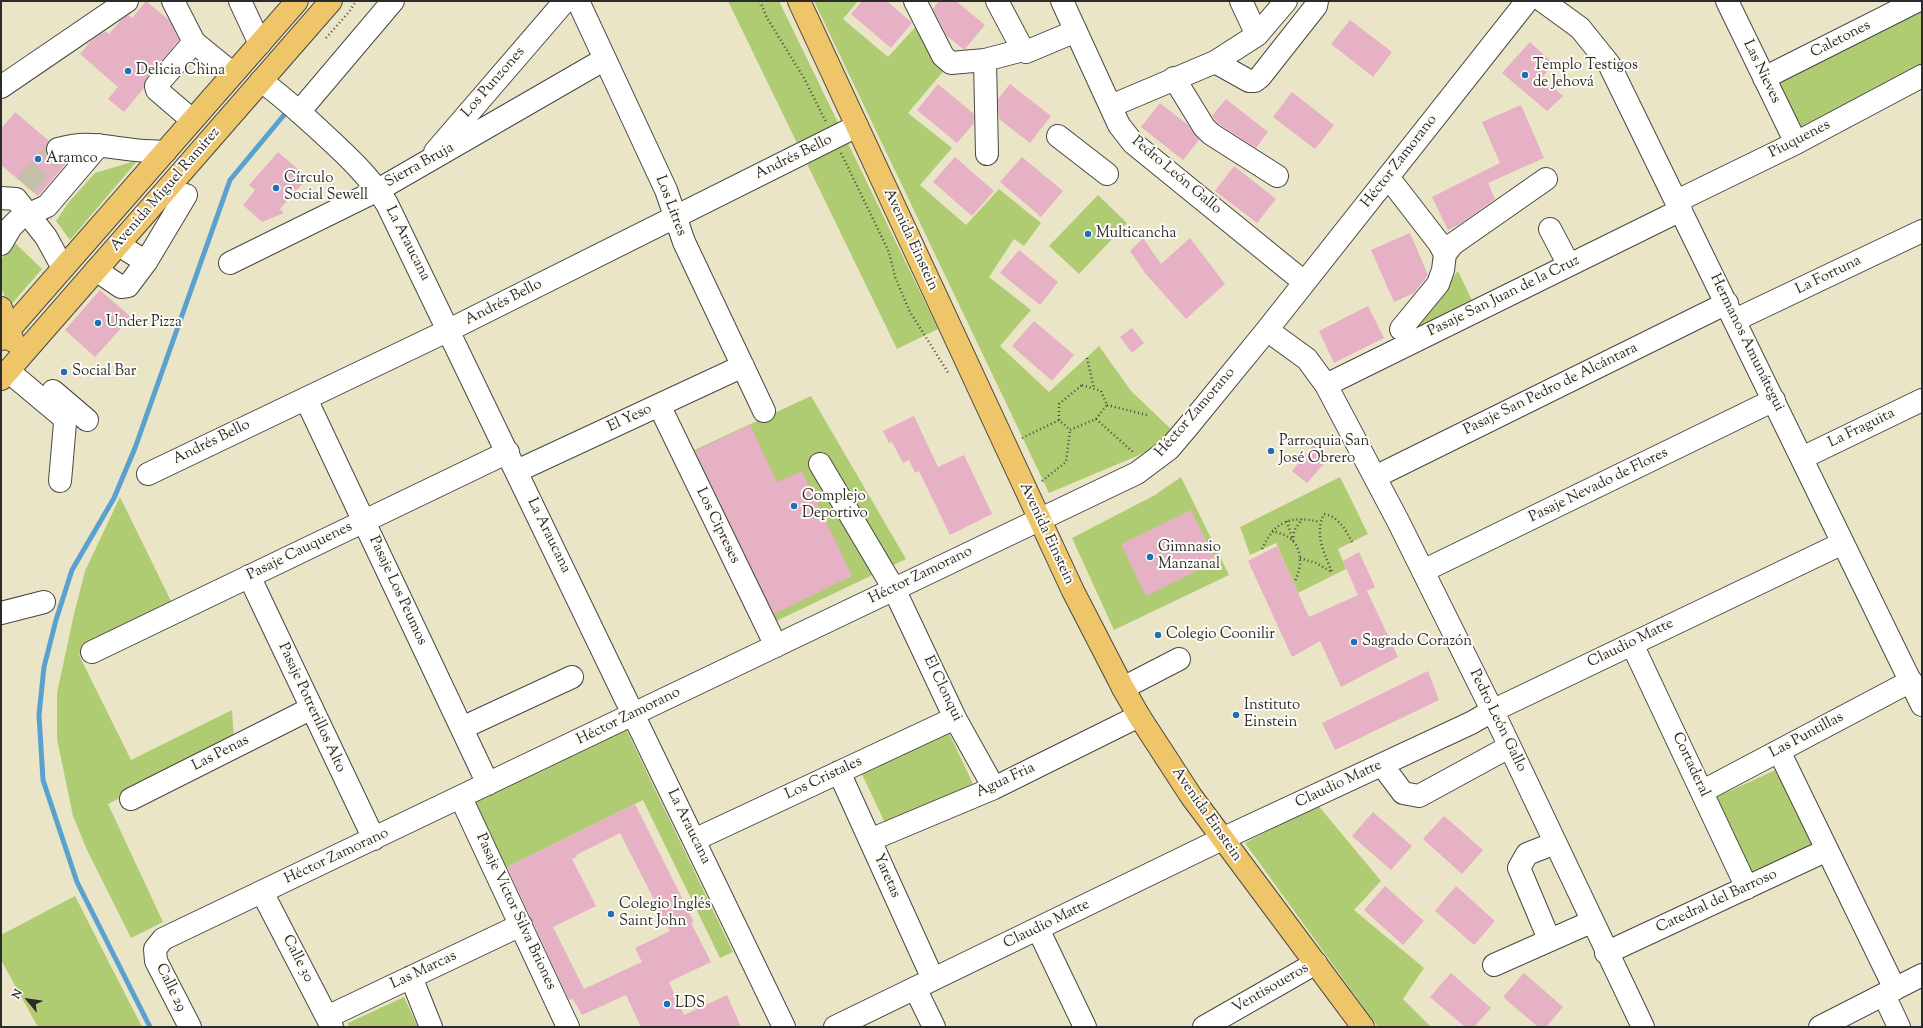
<!DOCTYPE html>
<meta charset="utf-8">
<style>
body{margin:0}
#map{position:relative;width:1923px;height:1028px;overflow:hidden;background:#ebe5c7;font-family:"Sorts Mill Goudy",serif}
canvas{display:block}
.frame{position:absolute;inset:0;border:2px solid #2b2b2b;pointer-events:none}
.north{position:absolute;left:8px;top:980px;width:40px;height:40px;-webkit-text-stroke:3px #fdfcf7;paint-order:stroke;rotate:299deg;font-size:11px;font-weight:700;line-height:16px;text-align:center;color:#2b2b2b}
.north::after{content:'';display:block;margin:auto;width:14px;height:18px;background:#2b2b2b;clip-path:polygon(50% 0,100% 100%,50% 72%,0 100%)}
</style>
<div id="map">
<canvas width="1923" height="1028"></canvas>
<div class="frame"></div>
<div class="north">N</div>
</div>
<script>
const c = document.querySelector('canvas').getContext('2d');
c.lineJoin = 'round';
function paint(path, color) { c.fillStyle = color; c.fill(path, 'evenodd'); }
function stroke(path, color, width, dash) { c.strokeStyle = color; c.lineWidth = width; c.lineCap = dash ? 'butt' : 'round'; c.setLineDash(dash || []); c.stroke(path); }
function write(font, color, halo, rows, align = 'center') {
  c.font = font + ' "Sorts Mill Goudy",serif'; c.lineWidth = 4; c.setLineDash([]); c.textBaseline = 'middle'; c.strokeStyle = halo; c.fillStyle = color; for (const [text, x, y, turn = 0] of rows) {
    c.save(); c.translate(x, y); c.rotate((+turn || 0) * Math.PI / 180); c.textAlign = isNaN(turn) ? turn : align; if (halo) c.strokeText(text, 0, 0); c.fillText(text, 0, 0); c.restore();
  }
}
paint(new Path2D(`
 M728 1H779L938 329 897 349Z
 M814 1H858L843 19 888 57 918 24 953 60 908 113 952 148 920 185 966 225 999 189 1041 223 1024 246 1014 239 989 277 1031 310 1000 346 1049 392 1099 346 1131 391 1171 429 1156 446 1137 456 1049 493Z
 M1922 5V67L1793 133 1770 82Z
 M138 160 70 240 56 221 69 202 95 173Z
 M1098 195 1127 223 1079 274 1049 246Z
 M15 243 42 269 9 307 1 287V259Z
 M1458 271 1475 307 1404 337Z
 M811 396 906 559 770 624 686 454Z
 M1181 477 1229 575 1114 630 1072 538 1155 495Z
 M1340 477 1368 534 1338 549 1346 569 1298 593 1276 543 1250 555 1240 527Z
 M120 497 173 605 79 655 131 760 232 710 234 740 108 804 163 922 131 938 87 850 73 816 57 739V693L74 614 85 571Z
 M626 729 733 952 720 958 643 800 501 870 468 801Z
 M948 731 973 784 886 825 861 772Z
 M1782 767 1817 845 1745 878 1710 800Z
 M1317 804 1381 881 1354 910 1424 968 1403 999 1431 1027H1378L1245 843Z
 M75 896 142 1027H38L1 960V935Z
 M404 997 418 1027H349L348 1023Z`), '#b0cc73');
stroke(new Path2D(`
 M150 1027 77 882 43 780 39 715 44 667 56 620 72 570 114 498 135 448 230 180 289 109`), '#5aa1d0', 5);
paint(new Path2D(`
 M146 1 169 20 179 40 147 78 144 88 124 112 108 99 118 87 80 54 91 41 105 31 109 34 121 20 128 15 132 18Z
 M862 1H887L911 22 912 23 891 48 851 14Z
 M939 1H956L985 25 965 49H963L947 36 933 9Z
 M1350 20 1392 52 1373 77 1331 44Z
 M1530 42 1553 63 1542 78 1563 96 1547 111 1502 73Z
 M938 84 974 114V123L957 143 917 110Z
 M1010 84 1051 116 1030 143 999 119 998 99Z
 M1292 92 1334 125 1315 149 1273 117Z
 M1226 99 1268 132 1256 148 1219 124 1212 116Z
 M1160 103 1188 125 1199 140 1183 160 1141 127Z
 M1521 105 1544 158 1488 183 1495 199 1460 224 1448 230 1432 197 1500 163 1482 122Z
 M15 112 49 141 46 146V152L49 158 55 161 70 159 38 196 1 165V129Z
 M278 152 308 178 280 209 284 213 262 222 243 205 255 190 249 185Z
 M955 157 994 191 972 216 933 182Z
 M1022 157 1063 191 1041 217 1000 182Z
 M1234 166 1276 199 1257 223 1215 191Z
 M1410 233 1428 275 1414 293 1394 302 1371 250Z
 M1143 238 1161 264 1190 238 1225 284 1186 319 1145 273 1130 251Z
 M1019 250 1058 282 1040 305 1000 273Z
 M100 290 131 317 95 357 65 330Z
 M1368 306 1384 338 1334 363 1319 331Z
 M1034 321 1074 355 1052 381 1012 346Z
 M1132 328 1144 343 1132 353 1120 337Z
 M914 416 938 467 964 455 992 514 950 535 919 471 915 473 909 460 903 463 892 442 889 443 883 431Z
 M750 425 777 482 802 471 852 576 774 614 695 451Z
 M1314 444 1329 458 1307 483 1292 471Z
 M1191 510 1216 561 1146 596 1121 544Z
 M1277 546 1309 617 1367 591 1398 657 1341 687 1320 641 1292 657 1248 561Z
 M1359 552 1375 587 1358 595 1343 561Z
 M1428 671 1439 700 1335 750 1322 723Z
 M635 804 694 922 691 923 711 962 669 982 684 1015 727 995 741 1027H641L626 995 582 1015 573 999 569 1000 507 867ZM620 833 670 931 635 948 642 962 584 989 553 927 596 906 572 859 577 857 576 855Z
 M1373 812 1412 846 1391 870 1352 836Z
 M1444 816 1483 850 1462 874 1423 839Z
 M1385 886 1424 921 1403 945 1364 910Z
 M1456 886 1495 921 1474 945 1435 911Z
 M1451 973 1491 1008 1474 1027H1465L1430 997Z
 M1524 973 1563 1007 1546 1027H1538L1503 997Z`), '#e6b0c5');
stroke(new Path2D(`
 M25 185 58 149`), '#c5c0a8', 22, [22, 11]);
const minor = new Path2D(`
 M173 1 194 42 232 73
 M240 1 260 44
 M578 1 666 190 684 242 764 411
 M915 1 943 56 951 63 985 60 1023 50
 M997 1 1023 50 1026 52 1076 31
 M1062 1 1119 125 1133 143 1304 282
 M1241 1 1257 35
 M1543 1 1580 28 1609 64 1922 705
 M1727 1 1796 143
 M985 60 987 154
 M1215 62 1249 81H1255L1260 77 1316 6 1317 1
 M1174 78 1204 127 1211 134 1277 176
 M1764 78 1917 1
 M261 81C281 95 298 111 316 127 342 151 368 174 387 204L784 1027
 M1 87 127 1
 M1111 106 1215 62 1257 35 1286 1
 M299 112 393 1
 M192 120 157 90 156 86 194 42
 M1058 136 1107 174
 M58 149C86 141 99 146 127 149 139 151 152 151 165 152
 M435 152 565 1
 M1388 177 1439 243 1445 254 1453 244 1546 179
 M1 198 16 199 46 237 63 268
 M1677 201 1796 143 1922 76
 M1550 229 1569 265
 M1 244 11 227 19 219 47 206 99 145
 M119 245 146 262
 M230 263 378 190 605 59
 M96 270 121 287 128 286 146 262 186 195
 M1735 320 1922 231
 M1401 329 1438 284 1443 270 1445 254
 M1267 330 1307 359 1326 385 1398 521 1499 724 1643 1027
 M8 371 63 417 65 423 60 481
 M1326 385 1681 210
 M53 391 87 420
 M306 399 488 784
 M659 405 776 646
 M1802 458 1922 400
 M820 464 894 589 955 718 994 788
 M517 471 743 366
 M148 474 449 330 857 126
 M1375 477 1727 303
 M1423 571 1774 400
 M249 576 374 839
 M1 613 44 602
 M1632 644 1747 888
 M92 652 508 452
 M1123 688 1179 659
 M462 728 572 677
 M1779 751 1895 989
 M1382 765 1403 793 1419 796 1509 747
 M839 772 933 979
 M1703 791 1911 681
 M461 798 568 1027
 M131 799 312 708
 M694 840 955 718
 M870 840 994 788 1139 716
 M262 892 332 1027
 M1038 929 1085 1027
 M1549 939 1519 868 1527 854 1555 843
 M1606 953 1827 850
 M1494 965 1591 922
 M411 977 431 1027
 M915 988 934 1027
 M1884 995 1899 1027
 M327 1017 521 925
 M190 1027 156 961 155 949 163 939 1137 473 1169 449 1186 429 1267 330 1527 1
 M835 1027 1222 839 1471 723 1492 711 1843 543
 M1204 1027 1316 963
 M1820 1027 1922 975`);
const major = new Path2D(`
 M799 1 1073 591 1123 688 1139 716 1191 796 1363 1027
 M1 308 13 341
 M1 339 297 1
 M1 379 331 1`);
stroke(minor, '#484742', 24);
stroke(major, '#484742', 24);
stroke(new Path2D(`
 M760 1 767 18 804 78 826 122
 M326 38 349 12 356 1
 M841 153 889 252 895 277 910 312 949 374
 M1087 358 1094 388
 M1082 385 1101 391 1107 405 1096 419 1070 430 1059 420V404Z
 M1107 405 1147 415
 M1096 419 1133 452
 M1022 438 1059 420
 M1042 481 1066 462 1070 430
 M1287 521 1292 538
 M1272 531C1279 533 1288 535 1293 541 1303 552 1301 569 1295 581
 M1293 541 1294 531 1302 519
 M1262 549C1275 521 1290 515 1320 522
 M1300 558 1316 563 1332 572C1324 552 1314 535 1324 514 1339 517 1345 529 1352 542`), '#484742', 2.5, [1, 3]);
stroke(minor, '#fff', 22);
stroke(major, '#eec569', 22);
for (const [x, y, r, color] of [
 [128,71,4,"#1f6fb2"],
 [1525,75,4,"#1f6fb2"],
 [38,159,4,"#1f6fb2"],
 [276,188,4,"#1f6fb2"],
 [1088,234,4,"#1f6fb2"],
 [98,323,4,"#1f6fb2"],
 [64,372,4,"#1f6fb2"],
 [1271,451,4,"#1f6fb2"],
 [794,506,4,"#1f6fb2"],
 [1150,557,4,"#1f6fb2"],
 [1158,635,4,"#1f6fb2"],
 [1354,642,4,"#1f6fb2"],
 [1236,715,4,"#1f6fb2"],
 [611,914,4,"#1f6fb2"],
 [667,1004,4,"#1f6fb2"]
]) { const dot = new Path2D(); dot.arc(x, y, r, 0, 2 * Math.PI); c.fillStyle = color; c.fill(dot); stroke(dot, '#fdfcf7', 1.5); }
write('15px', '#2b2b2b', '#fdfcf7', [
 ["Caletones",1841,40,-27],
 ["Las Nieves",1761,72,64],
 ["Los Punzones",494,83,-49],
 ["Piuquenes",1800,140,-27],
 ["Andrés Bello",794,158,-26],
 ["Héctor Zamorano",1400,162,-52],
 ["Sierra Bruja",420,166,-29],
 ["Pedro León Gallo",1176,176,40],
 ["Avenida Miguel Ramírez",166,190,-49],
 ["Los Litres",670,206,69],
 ["Avenida Einstein",910,240,65],
 ["La Araucana",407,244,63],
 ["La Fortuna",1829,276,-26],
 ["Pasaje San Juan de la Cruz",1504,297,-26],
 ["Andrés Bello",504,303,-27],
 ["Hermanos Amunátegui",1746,343,64],
 ["Pasaje San Pedro de Alcántara",1551,390,-26],
 ["Héctor Zamorano",1196,413,-49],
 ["El Yeso",630,419,-25],
 ["La Fraguita",1862,429,-26],
 ["Andrés Bello",212,443,-26],
 ["Pasaje Nevado de Flores",1599,486,-26],
 ["Los Cipreses",717,526,64],
 ["Avenida Einstein",1046,534,65],
 ["La Araucana",548,536,64],
 ["Pasaje Cauquenes",300,552,-26],
 ["Héctor Zamorano",921,576,-26],
 ["Pasaje Los Peumos",397,591,65],
 ["Claudio Matte",1631,644,-26],
 ["El Clonqui",942,689,64],
 ["Pasaje Potrerillos Alto",311,708,65],
 ["Héctor Zamorano",629,717,-26],
 ["Pedro León Gallo",1497,721,64],
 ["Las Puntillas",1807,736,-28],
 ["Las Penas",221,754,-27],
 ["Cortaderal",1690,765,65],
 ["Los Cristales",824,779,-25],
 ["Agua Fria",1006,781,-25],
 ["Claudio Matte",1339,785,-25],
 ["Avenida Einstein",1206,815,55],
 ["La Araucana",688,827,64],
 ["Héctor Zamorano",337,857,-25],
 ["Yaretas",886,876,66],
 ["Catedral del Barroso",1717,902,-25],
 ["Pasaje Víctor Silva Briones",515,912,65],
 ["Claudio Matte",1047,925,-26],
 ["Calle 30",297,959,63],
 ["Las Marcas",424,971,-25],
 ["Calle 29",170,988,64],
 ["Ventisoueros",1271,989,-30]
]);
write('15px', '#2b2b2b', '#fdfcf7', [
 ["Templo Testigos",1533,66],
 ["de Jehová",1533,83],
 ["Delicia China",136,71],
 ["Aramco",46,159],
 ["Círculo",284,179],
 ["Social Sewell",284,196],
 ["Multicancha",1096,234],
 ["Under Pizza",106,323],
 ["Social Bar",72,372],
 ["Parroquia San",1279,442],
 ["José Obrero",1279,459],
 ["Complejo",802,497],
 ["Deportivo",802,514],
 ["Gimnasio",1158,548],
 ["Manzanal",1158,565],
 ["Colegio Coonilir",1166,635],
 ["Sagrado Corazón",1362,642],
 ["Instituto",1244,706],
 ["Einstein",1244,723],
 ["Colegio Inglés",619,905],
 ["Saint John",619,922],
 ["LDS",675,1004]
], 'left');
</script>
